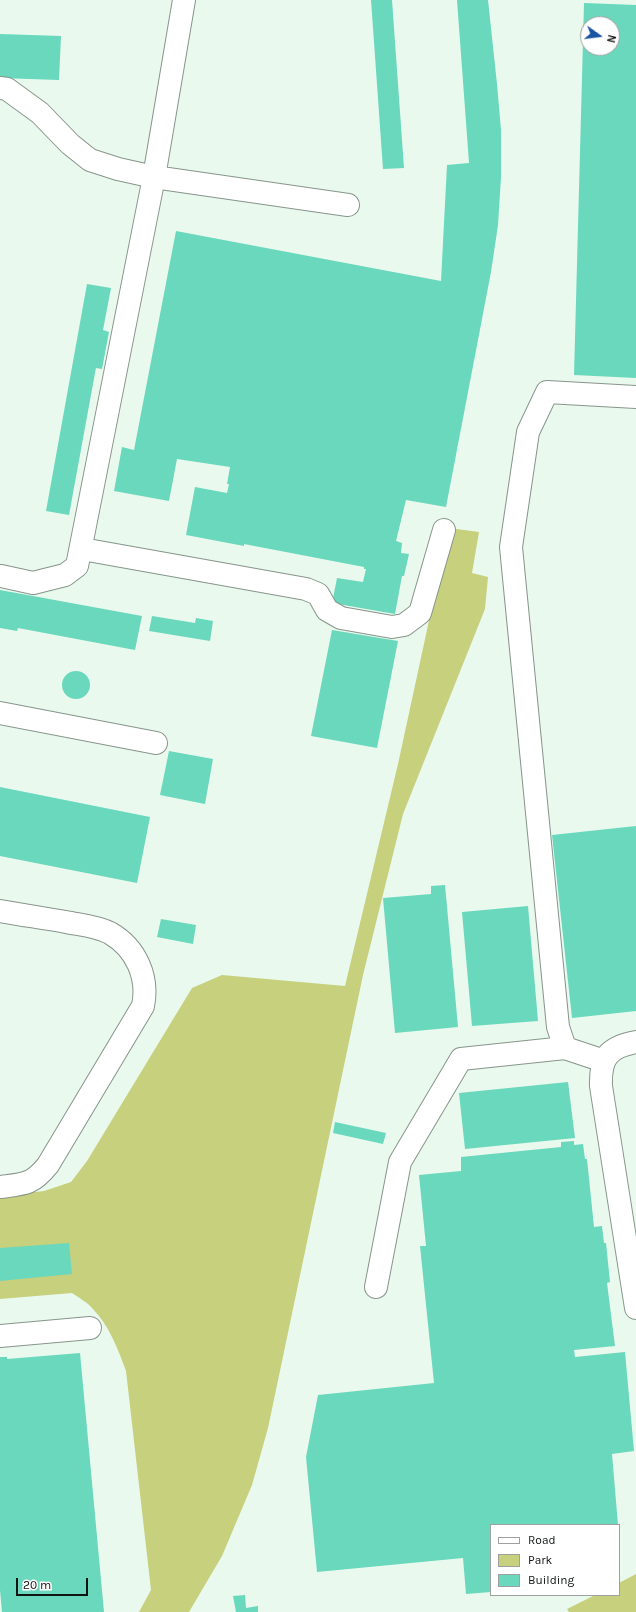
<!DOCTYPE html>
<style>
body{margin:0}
#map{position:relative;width:636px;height:1612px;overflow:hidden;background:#e9f9ee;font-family:Karla,sans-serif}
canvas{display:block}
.legend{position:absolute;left:490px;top:1524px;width:130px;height:72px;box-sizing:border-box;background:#fff;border:1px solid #9fa1a0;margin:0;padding:5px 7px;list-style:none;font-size:12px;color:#0f1411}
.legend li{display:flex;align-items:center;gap:8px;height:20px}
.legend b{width:20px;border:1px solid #9fa1a0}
.north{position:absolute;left:580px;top:16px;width:40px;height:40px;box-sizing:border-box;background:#fff;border:1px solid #9fa1a0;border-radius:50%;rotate:104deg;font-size:11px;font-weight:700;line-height:16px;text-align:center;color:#0f1411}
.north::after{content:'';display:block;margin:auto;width:14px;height:18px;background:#1853a4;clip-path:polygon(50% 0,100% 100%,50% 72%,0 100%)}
.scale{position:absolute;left:16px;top:1578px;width:72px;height:18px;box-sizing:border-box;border:2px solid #0f1411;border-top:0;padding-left:5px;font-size:12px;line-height:14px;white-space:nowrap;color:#0f1411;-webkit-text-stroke:3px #fff;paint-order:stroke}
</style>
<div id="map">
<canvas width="636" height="1612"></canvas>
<ul class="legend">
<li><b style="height:5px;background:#fff"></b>Road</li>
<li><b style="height:11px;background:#c7d07c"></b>Park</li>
<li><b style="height:11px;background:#69d8bd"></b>Building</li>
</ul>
<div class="north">N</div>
<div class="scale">20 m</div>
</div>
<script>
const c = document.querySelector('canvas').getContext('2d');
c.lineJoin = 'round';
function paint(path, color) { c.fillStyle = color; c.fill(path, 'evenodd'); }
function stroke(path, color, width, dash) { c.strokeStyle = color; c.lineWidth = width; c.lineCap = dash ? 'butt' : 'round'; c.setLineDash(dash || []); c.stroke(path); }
paint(new Path2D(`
 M449 528 479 532 472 573 488 577 485 609 403 814 363 975 268 1428 252 1485 222 1556 189 1612H139L151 1590 126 1371C118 1349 109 1325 92 1308 87 1302 79 1298 72 1293L0 1299V1196L44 1191 71 1182 87 1161 192 988 222 975 345 986 398 764Z
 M636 1574V1612H569L567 1609 595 1595H619V1583Z`), '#c7d07c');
paint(new Path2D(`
 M371 0H392L404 168 383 169Z
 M457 0H488L497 84 501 130V177L498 225 491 272 446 507 406 500 396 541 402 543 401 553 409 554 404 576H402L395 614 332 603 337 578 363 582 366 569H364V567L244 544V546L186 535 195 487 227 493 229 484H227L230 467 177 459 169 501 114 491 122 447 134 450 176 231 441 281 447 165 469 163Z
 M584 3 636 5V378L574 375ZM588 24H612V48H588Z
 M0 34 61 36 59 80 0 78Z
 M87 284 111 288 103 330 109 332 102 369 96 368 95 373 69 515 46 511Z
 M0 590 142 616 135 650 18 628 17 631 0 628Z
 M152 616 195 623 196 618 213 621 210 641 149 631Z
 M332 630 398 641 377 748 311 736Z
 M62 685a14 14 0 1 1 28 0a14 14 0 1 1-28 0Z
 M169 751 213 759 205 804 160 795Z
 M0 787 150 817 137 883 0 856Z
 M636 826V1011L572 1018 552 835Z
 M445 885 458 1027 395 1033 383 898 431 894V886Z
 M528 906 538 1021 472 1026 462 912Z
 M161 919 196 925 193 944 157 937Z
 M568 1082 575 1138 465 1149 459 1093Z
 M335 1122 386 1133 383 1144 333 1133Z
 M574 1141V1145L583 1144 585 1159H587L594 1227 602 1226 604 1243H606L610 1282 607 1283 615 1346 574 1350 575 1357 625 1352 634 1451 612 1454 618 1525H491V1592L466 1594 463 1558 317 1572 306 1457 318 1395 434 1383 420 1246H426L419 1175 461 1171V1157L561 1147V1142Z
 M69 1243 72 1274 0 1281V1248Z
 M80 1353 104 1612H2L0 1590V1357H7V1359Z
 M245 1595 246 1608 258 1606V1612H236L233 1596Z`), '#69d8bd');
const minor = new Path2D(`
 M0 88 7 89 40 113 70 144 90 160 118 169 154 177 348 205
 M82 549 306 589 318 594 327 610 341 618 392 627 404 625 420 613 444 530
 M1 576 33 583 65 575 77 566 154 177 184 0
 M0 713 156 743
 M0 911C22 915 44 918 66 922 81 925 97 926 110 933 136 948 149 977 143 1006L48 1165C32 1185 24 1184 0 1187
 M636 1042C608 1047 600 1058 601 1086L636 1308
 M604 1061 565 1048 558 1027 511 547 528 432 547 392 636 397
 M376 1287 400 1162 461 1059 565 1048
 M0 1336 90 1328`);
stroke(minor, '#87958b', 24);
stroke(minor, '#fff', 22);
</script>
